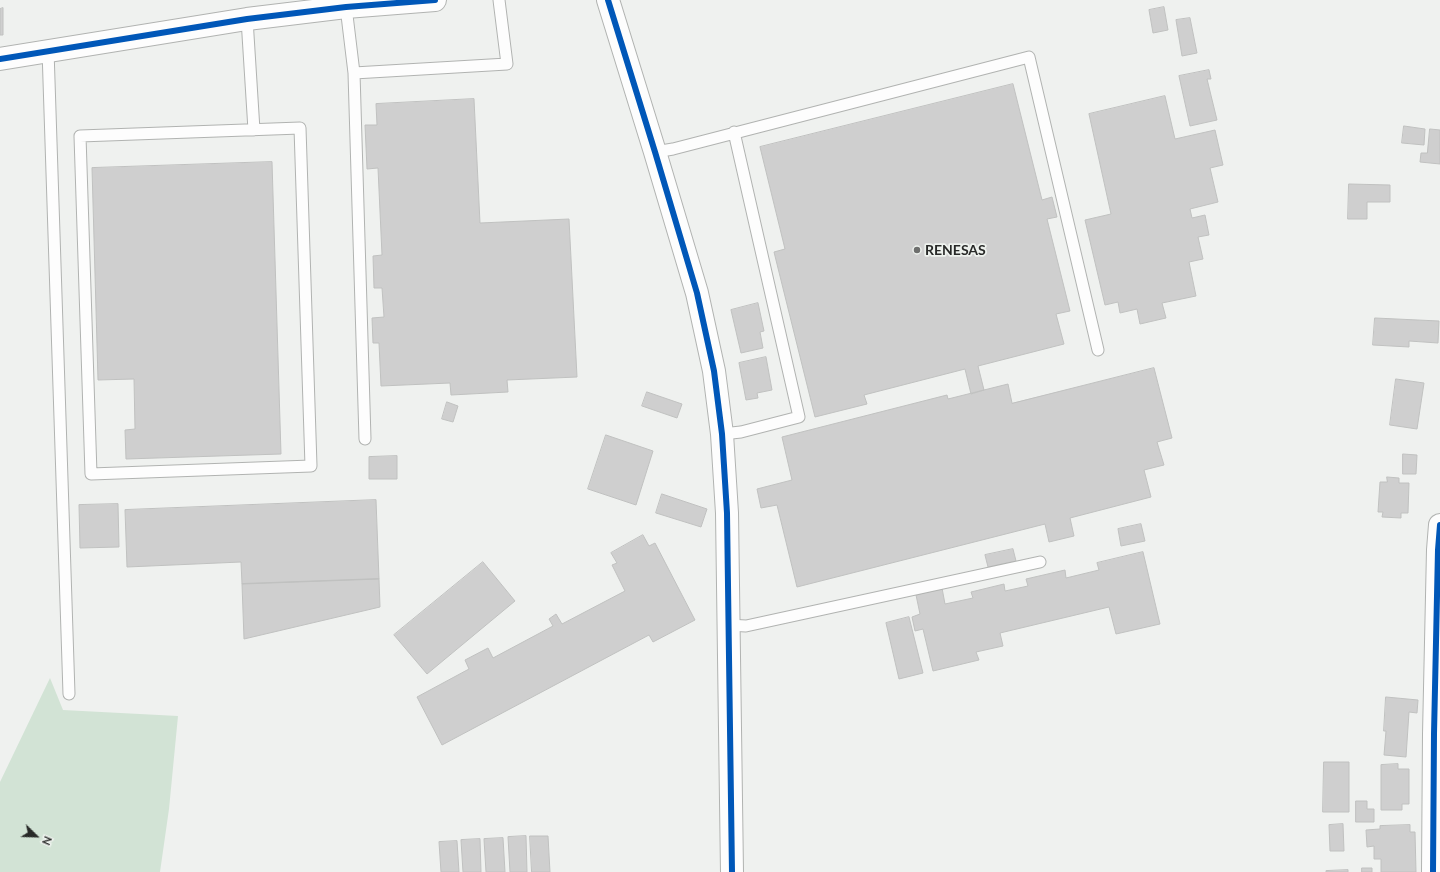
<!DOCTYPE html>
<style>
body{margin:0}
#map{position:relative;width:1440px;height:872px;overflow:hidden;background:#eff1ef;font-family:Lato,sans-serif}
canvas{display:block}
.north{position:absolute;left:16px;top:816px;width:40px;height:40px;-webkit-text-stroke:3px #eef2ee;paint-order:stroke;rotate:113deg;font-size:11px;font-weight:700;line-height:16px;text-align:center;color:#282928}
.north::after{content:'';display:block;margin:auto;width:14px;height:18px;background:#282928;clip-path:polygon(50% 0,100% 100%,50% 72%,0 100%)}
</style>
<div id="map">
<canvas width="1440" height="872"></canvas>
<div class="north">N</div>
</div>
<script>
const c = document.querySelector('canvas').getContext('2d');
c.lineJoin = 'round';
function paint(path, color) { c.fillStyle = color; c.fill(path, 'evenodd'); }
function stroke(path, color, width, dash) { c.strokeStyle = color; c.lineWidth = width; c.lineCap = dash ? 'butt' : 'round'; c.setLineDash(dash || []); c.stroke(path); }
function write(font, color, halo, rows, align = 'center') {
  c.font = font + ' Lato,sans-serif'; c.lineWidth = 3.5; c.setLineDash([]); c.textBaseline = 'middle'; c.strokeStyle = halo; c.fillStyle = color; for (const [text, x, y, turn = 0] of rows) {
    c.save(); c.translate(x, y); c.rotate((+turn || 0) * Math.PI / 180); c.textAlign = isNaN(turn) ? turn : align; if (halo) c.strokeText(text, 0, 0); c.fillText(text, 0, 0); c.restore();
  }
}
paint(new Path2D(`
 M50 678 63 710 178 716 169 809 160 872H0V782Z`), '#d2e3d5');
const building = new Path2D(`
 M1164 7 1168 30 1153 33 1149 10Z
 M3 8V35H0V9Z
 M1190 18 1197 53 1182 56 1176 20Z
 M1209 70 1211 79H1207L1217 120 1190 126 1179 76Z
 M1013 84 1042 200 1052 197 1057 217 1047 219 1070 311 1056 314 1064 344 978 366 984 390 971 394 965 369 864 395 867 404 815 417 774 252 785 249 760 147Z
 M1165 96 1175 139 1215 130 1223 165 1210 168 1218 202 1190 209 1192 218 1205 215 1209 235 1198 237 1203 259 1189 262 1196 296 1162 303 1166 318 1140 324 1137 309 1120 313 1118 302 1105 305 1085 220 1111 214 1089 114Z
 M474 99 480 223 569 219 577 377 507 380 508 392 451 395 450 383 381 386 379 343H373L372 318 384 317 382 288H374L373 256 382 255 378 168 367 169 365 125H377L376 104Z
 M1404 126 1425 129 1424 145 1402 143Z
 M1430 129 1440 130V164L1420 162 1421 153H1427Z
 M272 162 281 454 126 459 125 430 135 429 134 379 98 380 92 168Z
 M1349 184 1390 185V202H1367V219H1348Z
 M758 303 764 331 760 332 763 348 741 353 731 310Z
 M1375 318 1439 321 1438 343 1409 341V347L1373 345Z
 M766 357 772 390 757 393 758 398 746 400 739 363Z
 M1154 368 1172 438 1157 442 1164 465 1144 470 1151 497 1070 518 1074 536 1049 542 1045 524 797 587 777 505 761 508 757 489 792 480 782 437 947 395 948 399 1008 384 1012 403Z
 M1396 379 1424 383 1417 429 1390 425Z
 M647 392 682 404 677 418 642 406Z
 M447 402 458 406 453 422 442 419Z
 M606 435 653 451 636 505 588 489Z
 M1403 454 1417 455 1416 474H1403Z
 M397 456V479H369V457Z
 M1387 477 1399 478V483H1409L1408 513H1401V518L1382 517 1383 512H1378L1380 482H1387Z
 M662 494 707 509 701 527 656 513Z
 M376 500 379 579 242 584 241 562 127 567 125 510Z
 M118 504 119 547 80 548 79 505Z
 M1141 524 1145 541 1121 546 1118 529Z
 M643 535 649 546 655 543 695 620 653 642 649 635 442 745 417 697 469 669 465 660 488 648 493 658 553 626 549 619 556 614 562 624 625 591 612 565 617 563 611 553Z
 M1013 549 1016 561 988 567 985 555Z
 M1143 552 1160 624 1116 634 1109 607 1000 633 1003 646 976 652 979 660 933 671 923 629 915 631 912 617 920 614 916 595 942 588 945 604 973 598 971 592 1004 584 1005 591 1028 586 1026 579 1065 570 1066 578 1099 570 1097 563Z
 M483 562 515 601 427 674 394 635Z
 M379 579 380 607 244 639 242 584Z
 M909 617 923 673 899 679 886 623Z
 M1386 697 1418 700 1417 713 1409 712 1406 757 1384 755 1386 731H1384Z
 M1324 762H1349V812H1323Z
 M1398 764V769H1409V804H1402V810H1381V765Z
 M1356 801H1367V809H1374V822H1356Z
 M1343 824 1344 851H1330L1329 825Z
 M1410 825V832H1415L1416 872H1381V859H1374V846L1367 847 1366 830 1380 829V826Z
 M526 836 527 872H510L508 837Z
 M530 836H548L550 872H532Z
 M503 838 505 872H486L484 839Z
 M480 839 481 872H463L461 840Z
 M457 841 459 872H441L439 842Z
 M1362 868H1372V872H1362Z
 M1348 870V872H1326V871Z`);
paint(building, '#cfcfcf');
stroke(building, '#c0c1c0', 1);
const lane = new Path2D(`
 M346 7 354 73 507 64 499 0
 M247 19 254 130
 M48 50 69 694
 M354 73 365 439
 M300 128 311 466 91 474 80 136Z
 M655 152 673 149 1029 57 1098 350
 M722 434 741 432 799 417 734 132
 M728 625 746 626 1040 562`);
const street = new Path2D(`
 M1433 872 1434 734 1438 550 1440 525`);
const secondary = new Path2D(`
 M608 0 655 152 697 293 714 371 722 434 727 513 732 872
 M0 59 247 19 346 7 435 0`);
stroke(lane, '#b1b3b1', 13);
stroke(street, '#b1b3b1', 24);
stroke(secondary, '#b1b3b1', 24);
stroke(lane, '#fdfdfd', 11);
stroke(street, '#fdfdfd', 22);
stroke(secondary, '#fdfdfd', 22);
stroke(new Path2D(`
 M608 0 655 152 697 293 714 371 722 434 727 513 732 872
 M0 59 247 19 346 7 435 0
 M1433 872 1434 734 1438 550 1440 525`), '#0057b8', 6);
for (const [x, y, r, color] of [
 [917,250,4,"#6e6f6e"]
]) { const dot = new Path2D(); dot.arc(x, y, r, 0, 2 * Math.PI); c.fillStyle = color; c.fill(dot); stroke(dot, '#eef2ee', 1.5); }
write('bold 14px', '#282928', '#eef2ee', [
 ["RENESAS",925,250]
], 'left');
</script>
